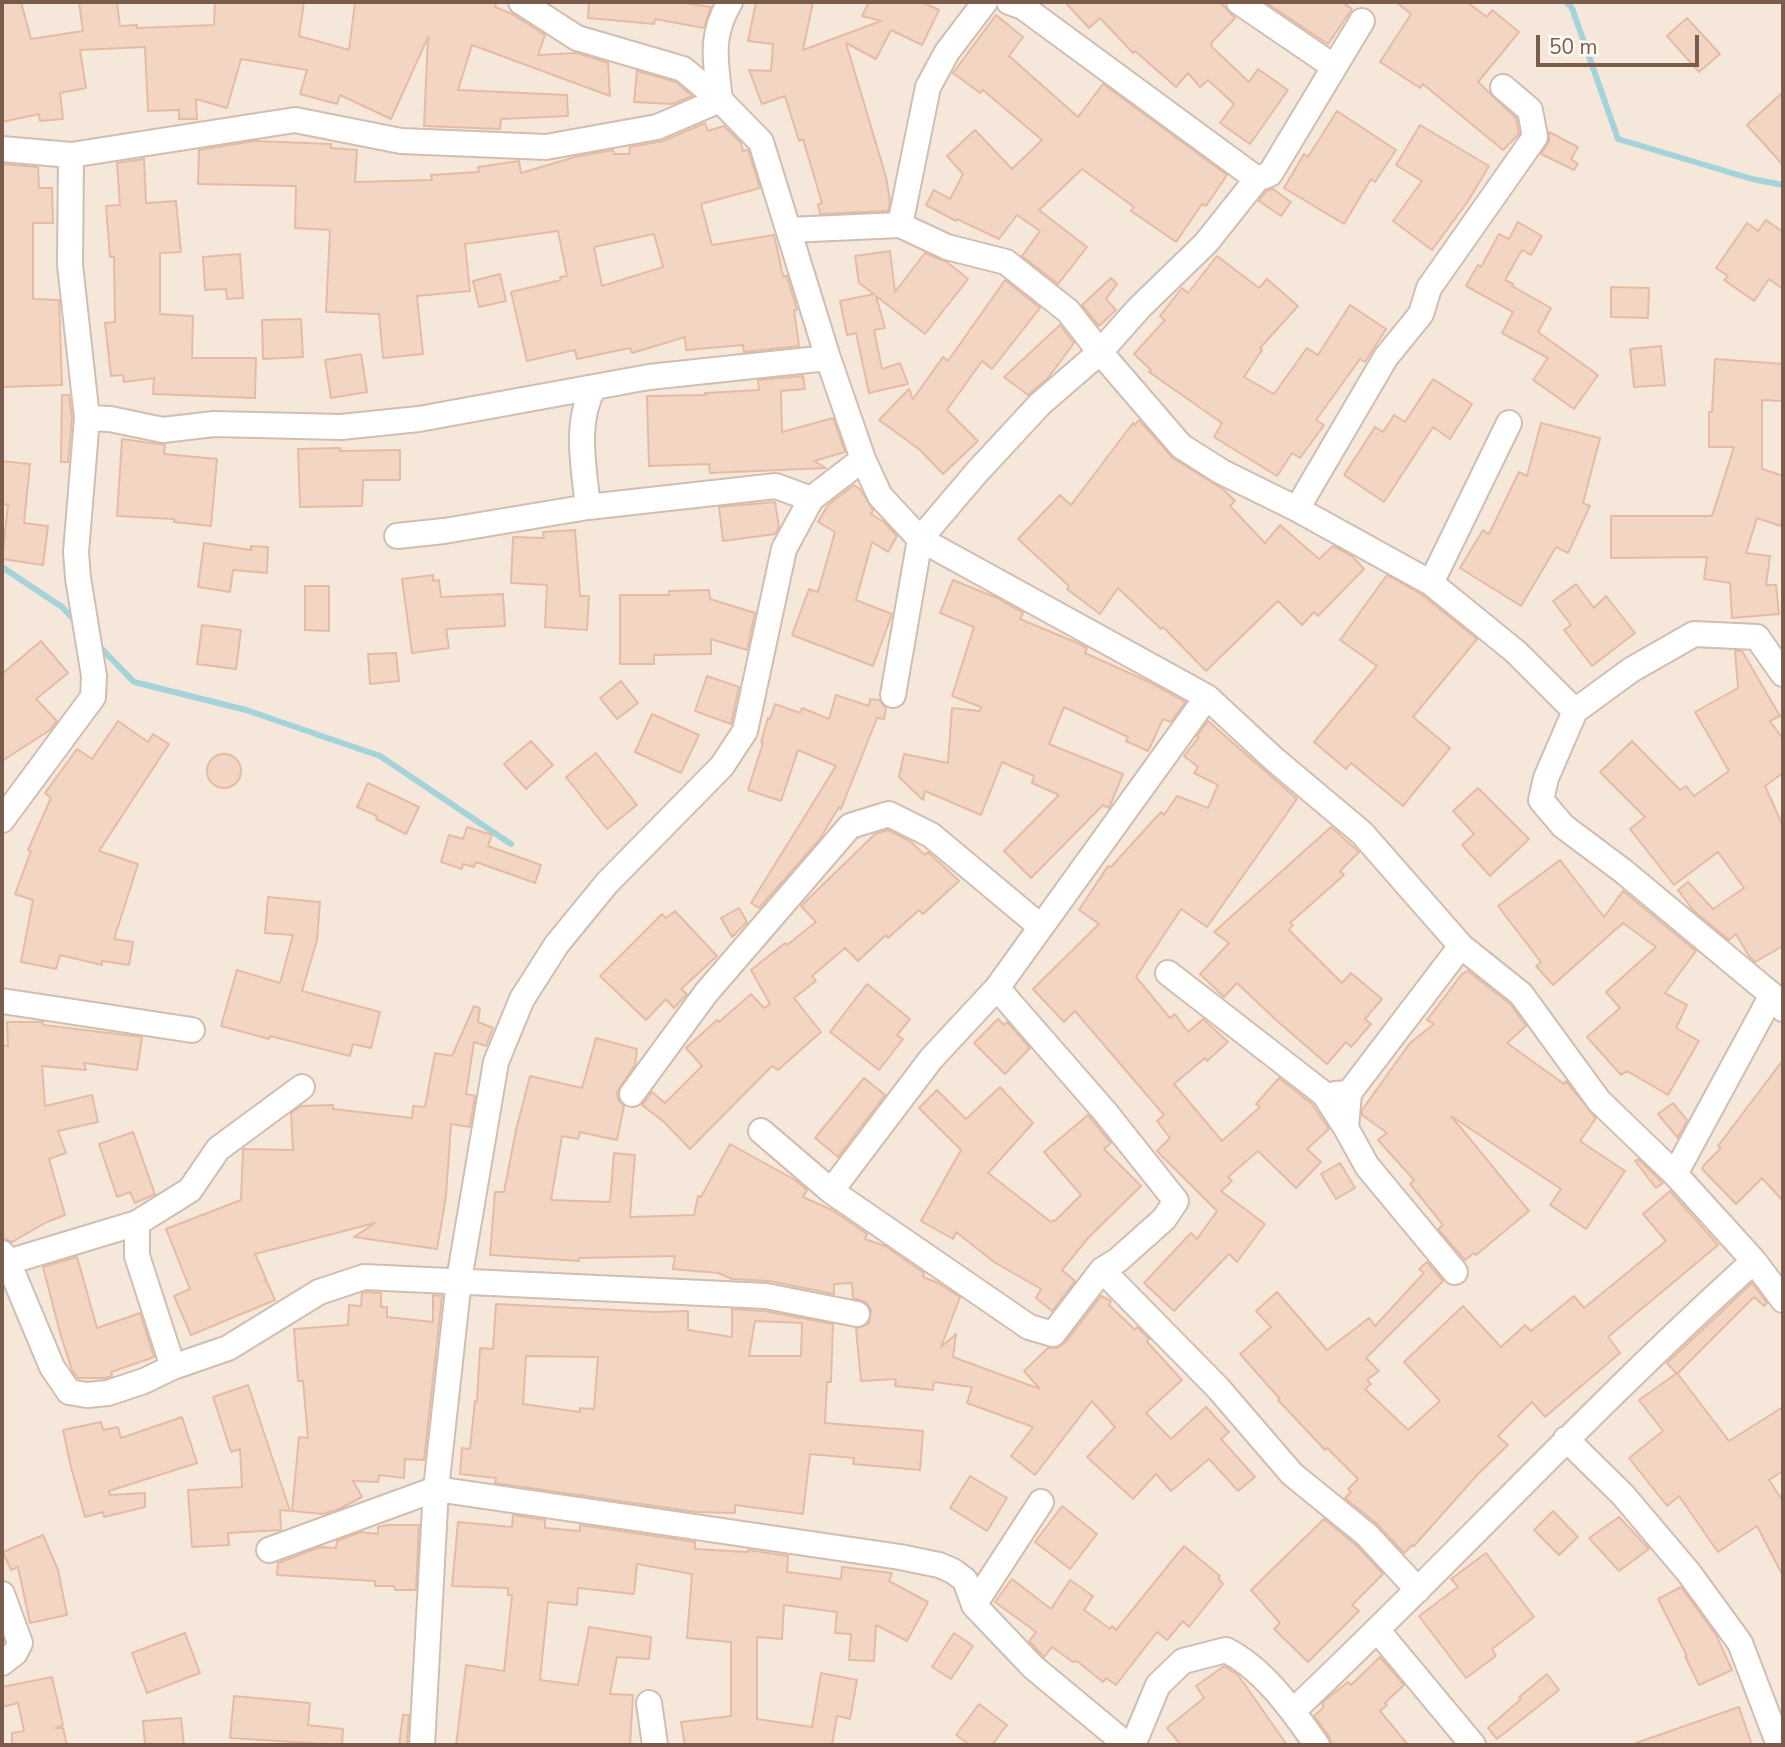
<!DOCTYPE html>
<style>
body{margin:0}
#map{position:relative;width:1785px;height:1747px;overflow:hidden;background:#fdf6ec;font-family:"Nunito Sans",sans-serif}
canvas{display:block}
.frame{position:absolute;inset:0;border:4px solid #7a5c4d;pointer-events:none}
.scale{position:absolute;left:1536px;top:35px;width:163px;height:32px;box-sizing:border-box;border:4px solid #7a5c4d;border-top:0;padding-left:9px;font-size:21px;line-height:24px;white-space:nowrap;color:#7a5c4d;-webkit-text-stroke:5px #fffaf3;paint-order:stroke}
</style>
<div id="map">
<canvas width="1785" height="1747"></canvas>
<div class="frame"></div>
<div class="scale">50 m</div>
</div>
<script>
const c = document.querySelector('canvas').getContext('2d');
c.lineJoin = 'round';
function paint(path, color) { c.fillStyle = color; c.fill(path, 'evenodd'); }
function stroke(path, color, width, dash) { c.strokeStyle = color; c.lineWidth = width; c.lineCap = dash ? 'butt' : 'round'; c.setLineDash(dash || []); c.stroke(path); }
paint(new Path2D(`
 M2 2H1783V1745H2Z`), '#f5e8da');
stroke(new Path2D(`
 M1566 2 1572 8 1618 139 1752 179 1783 185
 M2 567 62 607 76 622
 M98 645 134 682 246 710 380 756 511 844`), '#a5d3da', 6);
const building = new Path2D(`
 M2 2H21L31 39 83 31 79 2H117L120 26 137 25V28L214 25 215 2H304L299 36 349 50 355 2H497L495 7 512 14 545 35 538 55 577 53 608 63 610 96 472 45 458 90 567 95 568 116 501 119 500 129 424 126 428 37 391 119 340 95 337 104 300 94 307 70 241 59 227 108 196 99 197 119H179V110L148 111 145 47 80 50 86 88 60 93 63 119 40 121 39 114 2 122Z
 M589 2H678L711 7 704 28 655 19 654 24 588 18Z
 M756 2H813L803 50 881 21 862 16 869 2H922L939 10 922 45 891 30 876 59 846 43 886 177 890 201 888 211 820 214 818 204 822 203 803 139 799 141 785 96 762 104 749 70 771 71 773 44 748 41Z
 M1065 2H1220L1235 18 1212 42 1211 46 1249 82 1258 69 1288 90 1250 144 1220 123 1234 104 1208 80 1200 87 1188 73 1176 87 1135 51 1133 53 1100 18 1089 28Z
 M1265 2H1342L1352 9 1328 44Z
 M1396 2H1467L1487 17 1492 10 1519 32 1478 82 1516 118 1519 134 1503 150 1423 84 1420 88 1380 62 1411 14Z
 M996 15 1023 37 1009 56 1078 117 1103 84 1227 175 1206 206 1202 204 1176 242 1131 211 1134 207 1082 169 1039 210 1087 247 1058 284 1022 256 1040 231 1017 215 999 239 957 219 956 221 926 205 934 190 950 199 963 174 947 156 975 130 1012 169 1042 140 983 90 980 93 953 73Z
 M1687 18 1720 54 1699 72 1667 36Z
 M637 71 676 82 692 96 672 104 634 102Z
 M1783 92V165L1747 125Z
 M1337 111 1396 150 1375 182 1371 179 1344 224 1284 188 1304 154 1308 157Z
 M705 123 708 131 724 126 741 143 743 151 748 150 760 188 701 204 712 245 774 235 783 276H787L797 310H794L799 346 744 352 743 345 686 350 685 337 632 353 630 348 577 359 575 350 527 361 511 292 561 280 560 277 567 276 558 231 465 244 470 291 417 296 423 354 383 358 379 314 326 312 330 230 295 228 296 186 198 184 199 150 254 141 331 144V148L357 150 355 182 432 180 431 175 479 172 478 167 519 161 521 173 575 157 613 150 614 154H629L630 147 663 141ZM654 234 663 267 602 286 594 247Z
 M1420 125 1489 166 1468 201 1432 250 1393 221 1422 181 1396 165Z
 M1549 132 1578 147 1571 159 1578 164 1574 170 1541 154 1549 141Z
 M144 159 146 203 176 201 181 252 160 253V314L193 316 192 358H256L255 398 153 394 154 378 124 382 123 375 111 376 105 323 115 322 114 257H110L106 206 120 205 117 163Z
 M2 164 38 167 39 188H52L53 223H33V299L59 300 62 385 2 387Z
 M1273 189 1291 202 1281 216 1259 201 1266 191Z
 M1766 220 1783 232V289L1769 279 1754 301 1724 280 1728 276 1716 268 1747 223 1758 231Z
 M1518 222 1542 236 1531 255 1522 250 1505 280 1513 284 1512 286 1551 308 1538 332 1598 375 1574 409 1533 380 1548 358 1502 333 1513 312 1466 286 1478 265 1481 267 1499 234 1509 239Z
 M890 251 895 292 925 253 947 262 968 279 925 334 876 296 885 328 874 330 882 369 900 363 908 384 869 393 856 333 847 335 840 301 874 294 859 283 855 256Z
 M240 254 243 298 227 299 226 289 205 290 203 257Z
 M1217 256 1259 288 1267 279 1298 306 1260 348 1262 350 1244 377 1274 394 1307 348 1318 355 1350 305 1386 329 1365 362 1360 359 1316 420 1324 425 1300 458 1292 453 1277 476 1214 437 1222 423 1149 372 1151 370 1134 354 1165 320 1160 316 1182 288 1188 293Z
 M500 274 506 301 479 307 473 281Z
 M1111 278 1117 284 1106 299 1116 310 1099 326 1082 305Z
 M1005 280 1040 308 992 369 982 361 947 410 978 441 943 474 920 450 879 420 909 389 913 399 943 357 948 361Z
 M1611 287 1649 288 1648 318 1611 317Z
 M301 319 303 357 263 359 262 320Z
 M1060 325 1074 343 1048 378 1028 395 1004 377Z
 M1661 346 1665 385 1634 387 1630 349Z
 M361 354 367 392 331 398 325 360Z
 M1715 359 1783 364V401L1762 400V469L1783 476V516L1780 526 1757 518 1746 553 1770 556 1766 585H1776L1779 614 1732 618 1730 583 1704 579 1707 557 1611 558V516H1712L1734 447H1709V412H1712Z
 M803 376 805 389 781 391 782 432 833 418 845 452 814 461 826 468 710 473 709 464 649 466 647 396 706 395 705 393 759 390 758 380Z
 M1433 379 1472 404 1450 439 1433 427 1384 502 1344 475 1375 427 1383 432 1394 415 1405 422Z
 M62 395H69L72 418 68 462H61Z
 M1139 420 1173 458 1224 490 1235 501 1230 506 1265 543 1280 525 1319 559 1333 546 1352 556 1364 569 1318 616 1314 612 1302 625 1278 601 1206 671 1163 627 1161 629 1118 588 1100 614 1067 589 1069 586 1018 539 1060 495 1071 505 1133 423 1135 425Z
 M1541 423 1600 438 1583 503 1590 506 1568 553 1556 547 1521 606 1460 568 1483 530 1489 534 1519 472 1527 476Z
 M122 439 165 445 164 454 217 459 211 526 174 522V519L117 516Z
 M340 448V451L400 450V480H363L362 506 300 507 298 449Z
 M2 461 30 464 24 523 48 526 43 565 2 559 8 505 2 504Z
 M854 485 860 489 873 510 871 514 884 522 897 536 888 552 872 542 856 600 892 614 873 666 792 635 809 589 818 592 835 532 818 522 828 505Z
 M775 502 779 527 775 534 723 541 719 507Z
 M575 530 580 596H589L587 630 545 627 547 585 511 583 513 537 544 538 543 532Z
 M204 543 251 550V546L268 547 267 573 233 570 230 592 198 587Z
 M433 575V581L439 580 441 597 503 594 505 626 446 629 449 648 412 653 402 579Z
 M1387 575 1421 594 1477 639 1413 717 1450 748 1403 806 1351 763 1346 769 1314 742 1377 666 1340 640Z
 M953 580 997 598 1023 613 1020 619 1075 642 1087 648 1085 653 1149 682 1185 702 1171 722 1163 719 1148 751 1126 741 1128 737 1064 707 1049 744 1123 774 1109 808 1103 805 1031 878 1004 851 1059 795 1032 783 1034 776 1002 762 981 815 925 791 923 800 899 777 904 754 948 763 952 708 980 711 981 707 952 696 974 627 940 613Z
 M1576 584 1594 608 1606 596 1635 633 1592 666 1564 630 1571 625 1553 601Z
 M305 586H329V631L305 630Z
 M709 590 710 599 755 613 747 650 711 639V654L654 655V664H620V595H669V591Z
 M202 625 241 630 236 669 197 664Z
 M41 641 68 673 36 699 57 721 50 730 2 761V674Z
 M1735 651H1742L1780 716 1770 721 1783 739V773L1765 786 1783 826V946L1755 962 1749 956 1736 934 1729 940 1693 910 1678 890 1688 882 1713 909 1744 888 1718 852 1674 885 1630 829 1645 817 1600 772 1632 741 1680 790 1686 786 1694 796 1729 771 1695 712 1738 688Z
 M396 653 399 681 370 684 368 654Z
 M707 676 739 687 731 724 695 711Z
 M621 681 638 703 617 719 600 698Z
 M836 695 869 706 870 699 879 700 886 708 884 719 877 718 841 809 839 807 819 840 759 908 751 903 836 766 798 750 781 801 748 790 763 743 761 742 768 718 770 719 775 704 800 713 802 708 829 719Z
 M652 714 699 735 681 773 635 752Z
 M118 721 148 742 153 734 169 744 99 851 138 864 114 939 133 942 129 965 102 961V965L60 955 56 969 21 962 33 900 15 894 31 851 28 850 51 798 45 793 77 749 92 759Z
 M1208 721 1297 799 1207 927 1181 909 1136 977 1170 1018 1175 1014 1188 1032 1203 1019 1228 1042 1207 1061 1205 1058 1174 1084 1222 1141 1260 1107 1256 1104 1279 1078 1312 1104 1329 1129 1307 1149 1321 1162 1296 1188 1258 1151 1228 1177 1232 1181 1221 1191 1265 1224 1237 1262 1229 1254 1174 1311 1144 1283 1191 1233 1197 1239 1217 1211 1157 1151 1170 1138 1157 1121 1164 1115 1075 1011 1064 1022 1033 989 1099 924 1079 910 1108 866 1111 867 1161 812 1164 815 1177 796 1208 808 1218 785 1194 773 1198 767 1184 756 1199 737 1197 736Z
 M531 741 553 765 526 789 504 764Z
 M596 753 637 805 607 829 566 777Z
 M207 771a17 17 0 1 1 34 0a17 17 0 1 1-34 0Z
 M368 783 419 807 406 834 376 819 377 816 357 807Z
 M1478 788 1529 839 1490 876 1462 845 1474 834 1453 811Z
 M467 827 492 835 488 846 541 865 535 883 476 862 474 867 463 864 462 869 441 862 449 835 463 839Z
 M1331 827 1359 852 1340 871 1344 875 1290 923 1293 925 1289 930 1342 983 1351 973 1382 999 1365 1019 1371 1024 1351 1047 1346 1042 1327 1064 1276 1020 1237 983 1224 997 1200 974 1229 943 1214 932Z
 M888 830 911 842 925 855 928 852 959 881 923 914 919 910 888 938 886 935 858 961 845 948 812 976 816 981 794 998 821 1032 778 1070 772 1066 690 1149 664 1122 642 1105 652 1092 665 1103 702 1066 686 1048 717 1020 719 1022 751 994 764 1008 770 1004 751 970 785 943 787 945 816 922 801 906 875 834Z
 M1560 860 1604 917 1623 891 1696 951 1665 993 1687 1005 1676 1028 1699 1041 1668 1095 1627 1071 1621 1075 1587 1037 1620 1008 1606 992 1656 947 1623 923 1553 985 1536 966 1541 962 1498 906Z
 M268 897 320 902 317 940 302 991 380 1012 371 1048 353 1044 350 1056 270 1036 269 1039 221 1026 237 970 280 983 293 935 265 933Z
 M739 908 747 922 732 937 721 918Z
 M675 911 717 956 681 989 687 994 674 1008 666 999 646 1020 600 976 662 914 666 918Z
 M1468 971 1510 1004 1526 1026 1507 1043 1564 1084 1566 1081 1596 1118 1580 1141 1625 1171 1586 1229 1550 1205 1561 1189 1451 1116 1529 1211 1476 1255 1474 1253 1465 1260 1438 1229 1443 1225 1410 1184 1414 1180 1378 1140 1387 1133 1362 1115V1110L1410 1043 1434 1024 1427 1020 1462 974Z
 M867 984 910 1019 897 1035 903 1039 879 1070 830 1032Z
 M474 1006 480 1008 478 1022 493 1028 486 1046 474 1042 466 1094 475 1096 470 1127 451 1124 446 1196 437 1249 354 1237 375 1223 255 1254 266 1279 264 1280H266L275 1300 191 1335 174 1296 190 1289 166 1229 241 1200 243 1149 293 1150 291 1113 301 1106 333 1105V1109L412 1118 413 1106 425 1107 435 1053 452 1056Z
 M998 1019 1004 1025 1007 1022 1030 1048 1005 1074 974 1043Z
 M7 1022H43V1025L142 1037 137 1070 84 1063 86 1070 42 1066 45 1106 92 1095 98 1122 58 1131 66 1153 49 1159 65 1215 47 1222 12 1242 2 1238V1045L8 1046Z
 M596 1038 637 1049 635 1065 617 1092 618 1099 624 1106 617 1140 580 1132 578 1139 562 1136 551 1200 610 1202 614 1153 635 1155 630 1217 694 1215 698 1196 701 1197 730 1144 795 1180 807 1190 803 1197 832 1210 867 1234 865 1239 885 1246 924 1273 923 1277 938 1283 960 1297 941 1347 956 1334 953 1357 1040 1389 1024 1371 1048 1348H1057L1065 1343 1101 1296 1111 1301 1109 1305 1135 1330 1137 1327 1149 1339 1147 1342 1182 1380 1146 1413 1171 1439 1206 1407 1229 1432 1221 1439 1255 1477 1238 1491 1209 1459 1171 1491 1156 1474 1133 1499 1087 1457 1115 1427 1092 1401 1035 1475 1011 1456 1033 1427 967 1403 972 1387 934 1382 933 1390 895 1386 896 1379 861 1381 856 1329 869 1323 871 1310 866 1302 853 1298 852 1283 834 1284V1294L769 1281 732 1279 718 1273 673 1269 675 1256 579 1258V1261L490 1255 495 1192H504L516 1130 530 1076 582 1088Z
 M1783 1060V1201L1762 1178 1736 1204 1702 1169 1703 1166 1721 1148 1718 1146Z
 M864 1078 885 1095 838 1157 815 1138Z
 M1000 1087 1033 1123 988 1173 1051 1222 1053 1220 1055 1221 1081 1195 1044 1152 1088 1115 1111 1143 1104 1149 1141 1186 1089 1237 1062 1270 1075 1281 1052 1311 1036 1298 1041 1289 994 1262 956 1232 953 1239 921 1221 961 1150 919 1108 937 1090 966 1119Z
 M1673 1103 1687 1120 1678 1138 1658 1114Z
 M133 1132 155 1194 135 1203 130 1192 117 1197 99 1144Z
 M1638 1159 1663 1183 1656 1188 1635 1161Z
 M1340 1163 1355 1188 1336 1199 1321 1174Z
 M1670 1191 1718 1245 1608 1337 1620 1353 1545 1417 1532 1402 1498 1436 1508 1445 1478 1474 1414 1546 1412 1545 1404 1553 1377 1524 1345 1498 1351 1492 1348 1489 1358 1479 1327 1448 1325 1450 1278 1400 1280 1399 1240 1354 1271 1327 1256 1311 1277 1292 1327 1350 1369 1318 1375 1326 1424 1273 1419 1269 1427 1262 1443 1281 1366 1358 1379 1371 1367 1380 1371 1384 1365 1389 1408 1430 1440 1401 1404 1362 1463 1306 1501 1347 1525 1325 1531 1331 1574 1296 1584 1308 1666 1241 1643 1214Z
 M77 1257 97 1328 140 1313 154 1357 111 1372 112 1376 105 1378H78L72 1370 60 1333 43 1267Z
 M1752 1283 1767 1303 1764 1306 1754 1297 1677 1374 1667 1363Z
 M366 1292 381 1293V1307H387V1317L433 1322V1295L442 1296 424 1460 405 1459 404 1478 379 1475 378 1482 353 1481 362 1497 339 1509 323 1514 292 1511 299 1437 308 1438 303 1381H298L294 1329 348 1325 349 1305 361 1306 362 1293Z
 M496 1304 656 1312 688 1311V1330L732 1337V1309L764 1311 833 1324 831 1382H827L825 1423 923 1431 920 1470 853 1464 854 1458 810 1454 803 1514 735 1505V1513L696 1512 495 1483 496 1478 460 1474 462 1448 470 1449 475 1401H477L480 1348 493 1349ZM755 1321 802 1323 801 1356H749ZM526 1356 598 1357 594 1409 580 1408V1412L523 1404Z
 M1677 1373 1729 1441 1783 1407V1471L1769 1480 1783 1501V1576L1757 1526 1718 1552 1679 1496 1667 1506 1629 1458 1663 1431 1639 1400Z
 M248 1385 290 1511 280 1510 281 1530 228 1533 229 1545 192 1547 188 1490 242 1487 240 1449 231 1452 213 1397Z
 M182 1417 197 1463 109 1491 110 1495 145 1493V1507L104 1517 103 1512 85 1517 71 1467 63 1430 101 1422 103 1430 118 1427 121 1438Z
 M970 1476 1007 1498 987 1531 950 1508Z
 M1062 1506 1097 1534 1070 1569 1035 1542Z
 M1553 1511 1578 1537 1559 1555 1534 1530Z
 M513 1515 545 1520V1528L580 1531V1525L695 1542V1549L748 1552V1550L788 1556 787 1572 841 1579 842 1567 892 1573 889 1581 928 1602 907 1641 876 1625 874 1661 849 1660 851 1634 835 1633 837 1612 784 1605 782 1639 757 1637V1719L812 1727 821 1673 857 1680 850 1719 837 1716 832 1745H685L681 1722 731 1716V1642L687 1638 692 1574 637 1564 634 1594 578 1588 577 1605 548 1602 540 1680 578 1685 589 1627 651 1637 649 1659 617 1657 610 1694 633 1695 630 1745H456L466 1665 504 1671 512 1595H508V1588L452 1586 458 1522 512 1527Z
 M1619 1517 1649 1549 1619 1571 1589 1538Z
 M1324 1519 1357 1546 1383 1574 1352 1605 1359 1611 1308 1662 1274 1629 1280 1623 1251 1590Z
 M388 1525H419L416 1590H395L394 1586H375V1581L277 1575 278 1563 320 1547 336 1548 337 1541 361 1532 378 1534V1527Z
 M43 1535 58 1570 67 1615 30 1623 18 1567 11 1570 3 1552Z
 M1184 1546 1220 1576 1218 1578 1223 1584 1189 1627 1183 1621 1167 1640 1157 1632 1116 1685 1106 1678 1103 1682 1077 1661 1073 1662 1052 1647 1044 1657 1029 1641 1036 1632 995 1602 1012 1579 1051 1609 1070 1580 1093 1596 1084 1610 1110 1629 1112 1626 1116 1630Z
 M1486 1553 1534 1617 1492 1649 1496 1656 1466 1678 1419 1616 1458 1587 1451 1579Z
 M1681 1587 1716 1635 1732 1670 1699 1685 1685 1656H1687L1658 1599Z
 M185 1633 200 1673 147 1693 132 1653Z
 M954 1633 973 1646 951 1679 932 1667Z
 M1380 1657 1404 1685 1385 1703 1387 1705 1380 1711 1408 1745H1332L1329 1736 1314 1716 1324 1707 1322 1704 1324 1701 1348 1682 1351 1685Z
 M1224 1666 1238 1675 1287 1745H1181L1167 1728 1204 1698 1196 1686Z
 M1547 1674 1559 1690 1497 1739 1488 1728 1521 1699 1519 1697Z
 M52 1677 63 1725 56 1728H63L67 1745H12V1733L24 1731 18 1703 2 1707V1687Z
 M234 1696 310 1703 308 1725 343 1729 342 1745 230 1738Z
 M979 1704 1007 1725 992 1745H970L956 1735Z
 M1739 1707 1752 1745H1636V1743Z
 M403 1715H409L407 1745H399Z
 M181 1718 184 1745H145L143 1721Z`);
paint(building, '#f3d5c3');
stroke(building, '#e6bba3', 2);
const minor = new Path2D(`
 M521 2 577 38 683 69 720 100 761 142 828 358 863 459 880 496 920 539 1207 697 1275 760 1362 833 1461 946 1521 994 1599 1101 1675 1174 1754 1261 1783 1300
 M1009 2 1023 7 1257 179
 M1239 2 1333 66
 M2 149 71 155 295 120 401 141 546 147 657 127 720 100C716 62 709 37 730 2
 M900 225 928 87 947 52 985 2
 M789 230 900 225 947 247 1006 262 1068 311 1100 352 1181 446 1222 472 1297 509 1431 583 1516 652 1575 711
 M87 418 110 419 163 430 214 424 341 427 419 419 649 377 828 358
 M588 507C584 467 574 423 594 387
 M1297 509 1386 357 1421 314 1429 288 1535 137 1530 110 1503 87
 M397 536 444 531 588 507 776 486 811 499
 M1431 583 1509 423
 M1783 674 1757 637 1694 634 1631 670 1575 711 1546 778 1541 800 1563 826 1623 871 1772 995 1783 1009
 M893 695 920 539 977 472 1040 404 1100 352 1139 308 1206 243 1257 179 1270 174 1362 21
 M2 820 93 697 94 676 78 578 76 552 87 418 70 265 71 155
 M1168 973 1324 1094 1346 1128
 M2 1001 192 1030
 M1349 1093 1346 1128 1367 1166 1455 1272
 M632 1094 706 993 850 826 889 814 931 835 1041 927
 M1335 1094 1349 1093 1461 946
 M761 1131 831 1191 1029 1327 1053 1334 1102 1270 1118 1260 1164 1219 1176 1201 1106 1113 997 988
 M1675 1174 1772 995
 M831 1191 931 1059 997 988 1207 697
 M2 1253 8 1262 137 1223
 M8 1262 52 1367 69 1392 87 1395 108 1393 144 1381 173 1367 228 1348 319 1292 364 1277 766 1296 857 1314
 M1102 1270 1218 1388 1292 1474 1367 1535 1418 1590
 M173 1367 137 1256V1223L190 1190 218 1149 302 1087
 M1566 1439 1623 1495 1689 1573 1740 1643 1779 1745
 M269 1550 436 1489 900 1557 939 1565 953 1571 965 1580 974 1605 1033 1667 1127 1745
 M2 1594 20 1643 15 1653 2 1663
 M974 1605 1041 1502
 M1378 1631 1473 1745
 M649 1703 655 1745
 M1293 1711C1449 1564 1594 1405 1754 1261
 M422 1745 436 1489 459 1280 496 1062 522 999 557 944 607 883 722 766 745 731 784 549 811 499 863 459
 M1133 1745 1158 1685 1183 1661 1226 1650C1264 1669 1292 1710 1317 1745`);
stroke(minor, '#d1beb0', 28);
stroke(minor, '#fff', 24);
</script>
